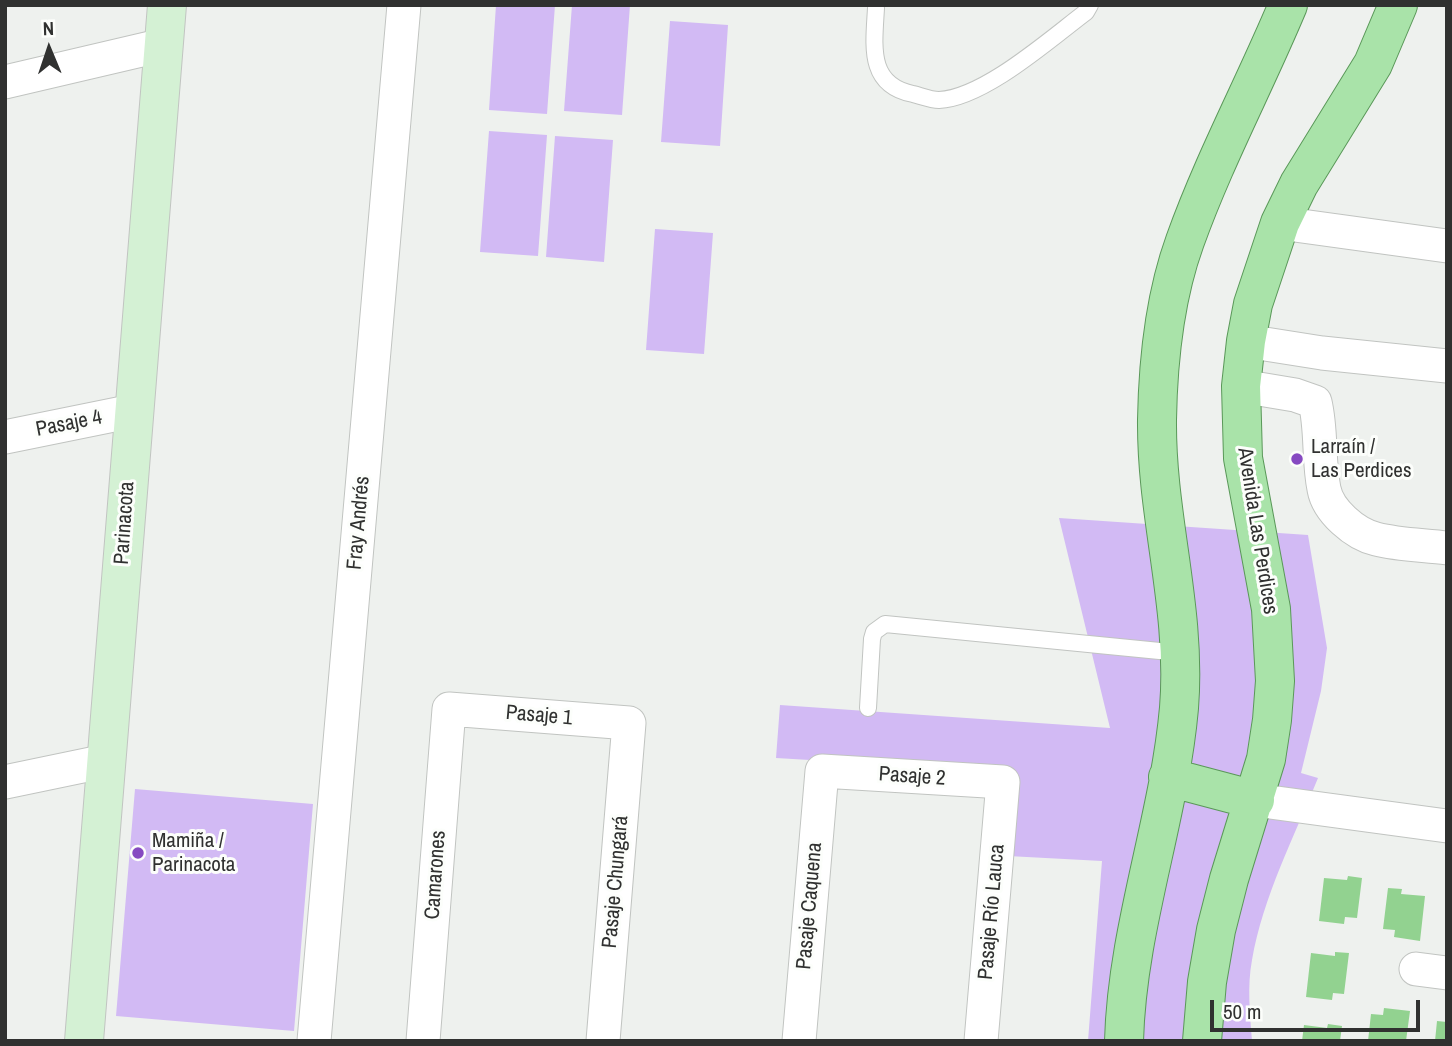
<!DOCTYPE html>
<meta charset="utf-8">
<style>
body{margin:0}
#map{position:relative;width:1452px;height:1046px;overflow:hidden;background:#eef1ee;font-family:"Archivo Narrow",sans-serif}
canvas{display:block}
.frame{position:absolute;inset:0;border:7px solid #303130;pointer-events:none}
.north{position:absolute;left:14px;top:14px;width:70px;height:70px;-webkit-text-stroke:5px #fcfefb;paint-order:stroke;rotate:358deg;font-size:19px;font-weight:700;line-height:28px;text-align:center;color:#303130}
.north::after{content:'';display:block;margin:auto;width:24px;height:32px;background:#303130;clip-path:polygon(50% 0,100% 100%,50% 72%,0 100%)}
.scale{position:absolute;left:1210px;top:1000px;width:210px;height:32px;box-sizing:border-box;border:4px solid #303130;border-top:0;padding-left:9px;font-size:21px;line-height:24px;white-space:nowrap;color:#303130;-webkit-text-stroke:5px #fcfefb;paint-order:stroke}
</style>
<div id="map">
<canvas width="1452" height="1046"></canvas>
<div class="frame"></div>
<div class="north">N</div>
<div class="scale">50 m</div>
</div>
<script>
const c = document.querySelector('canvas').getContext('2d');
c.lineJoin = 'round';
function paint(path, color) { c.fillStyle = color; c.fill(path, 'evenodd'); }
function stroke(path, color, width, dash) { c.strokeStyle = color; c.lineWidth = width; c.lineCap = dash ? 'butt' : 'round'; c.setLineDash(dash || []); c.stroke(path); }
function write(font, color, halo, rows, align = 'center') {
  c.font = font + ' "Archivo Narrow",sans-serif'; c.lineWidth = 6; c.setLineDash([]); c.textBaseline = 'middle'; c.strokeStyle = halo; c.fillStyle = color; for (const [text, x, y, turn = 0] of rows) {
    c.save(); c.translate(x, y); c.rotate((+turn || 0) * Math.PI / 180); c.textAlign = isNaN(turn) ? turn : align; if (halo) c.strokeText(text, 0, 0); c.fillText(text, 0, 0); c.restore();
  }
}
paint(new Path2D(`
 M496 5H555L547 114 489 110Z
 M572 5H630L622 115 564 111Z
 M670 21 728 25 720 146 661 142Z
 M489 131 547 135 538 256 480 252Z
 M555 136 613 140 604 262 546 257Z
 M655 229 713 233 704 354 646 350Z
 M1059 518 1308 535 1327 648 1321 691 1301 773 1318 778C1294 837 1263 897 1252 960 1247 986 1250 1015 1252 1041H1088L1102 861 1008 856 1012 772 776 758 780 705 1110 728Z
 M135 789 313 804 294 1031 116 1016Z`), '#d2baf4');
paint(new Path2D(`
 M1348 876 1362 878 1357 918 1345 917 1344 924 1319 921 1324 878 1347 880Z
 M1388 888 1402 889 1401 894 1425 896 1420 941 1394 937 1395 930 1383 929Z
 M1335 952 1349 953 1344 994 1333 993 1332 1000 1306 997 1311 953 1335 956Z
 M1384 1008 1410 1011 1406 1041H1368L1371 1014 1383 1015Z
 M1437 1021 1447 1022V1041H1435Z
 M1328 1024 1342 1026 1340 1041H1302L1304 1025 1327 1028Z`), '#92d290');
const lane = new Path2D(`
 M876 8C874 45 867 85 913 94 921 96 931 100 939 100 984 98 1050 39 1086 12L1090 5
 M868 708 872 639 874 632 885 624 1180 653`);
const street = new Path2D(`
 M5 82 163 45
 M1280 223 1447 246
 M1246 341 1322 353 1447 366
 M1241 386 1295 395 1315 402C1322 431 1318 460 1324 489 1328 511 1355 534 1376 539 1399 545 1424 545 1447 548
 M5 437 133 411
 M5 782 106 761
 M1255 800 1447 826
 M1416 969 1447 973
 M314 1041 404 5
 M423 1041 449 709 629 723 603 1041
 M799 1041 822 771 1003 782 981 1041`);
const secondary = new Path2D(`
 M84 1041 167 5`);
const primary = new Path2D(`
 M1168 777 1255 800
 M1124 1041C1127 928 1169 820 1179 708 1187 608 1156 518 1157 420 1158 361 1165 296 1185 241 1214 160 1255 84 1288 5
 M1202 1041 1207 982 1216 930 1229 879 1266 759 1272 720 1275 681 1271 609 1243 458 1241 386 1246 341 1253 304 1280 223 1299 184 1373 64 1398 5`);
stroke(lane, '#c1c4c1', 18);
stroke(street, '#c1c4c1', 35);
stroke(secondary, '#c1c4c1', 40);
stroke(primary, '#5a9859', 40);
stroke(lane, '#fff', 16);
stroke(street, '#fff', 33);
stroke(secondary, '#d4f1d4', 38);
stroke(primary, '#a9e3a9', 38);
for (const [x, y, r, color] of [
 [1297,459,7,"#864ac1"],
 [138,853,7,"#864ac1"]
]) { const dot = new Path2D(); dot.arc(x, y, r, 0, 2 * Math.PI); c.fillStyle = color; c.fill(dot); stroke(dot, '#fcfefb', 2.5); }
write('21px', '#303130', '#fcfefb', [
 ["Pasaje 4",69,424,-11],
 ["Parinacota",125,523,-86],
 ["Fray Andrés",359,523,-85],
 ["Avenida Las Perdices",1257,531,81],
 ["Pasaje 1",539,716,5],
 ["Pasaje 2",912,777,4],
 ["Camarones",436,875,-86],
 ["Pasaje Chungará",616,882,-85],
 ["Pasaje Caquena",810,906,-85],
 ["Pasaje Río Lauca",992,912,-85]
]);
write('21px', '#303130', '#fcfefb', [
 ["Larraín /",1311,447],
 ["Las Perdices",1311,471],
 ["Mamiña /",152,841],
 ["Parinacota",152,865]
], 'left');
</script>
